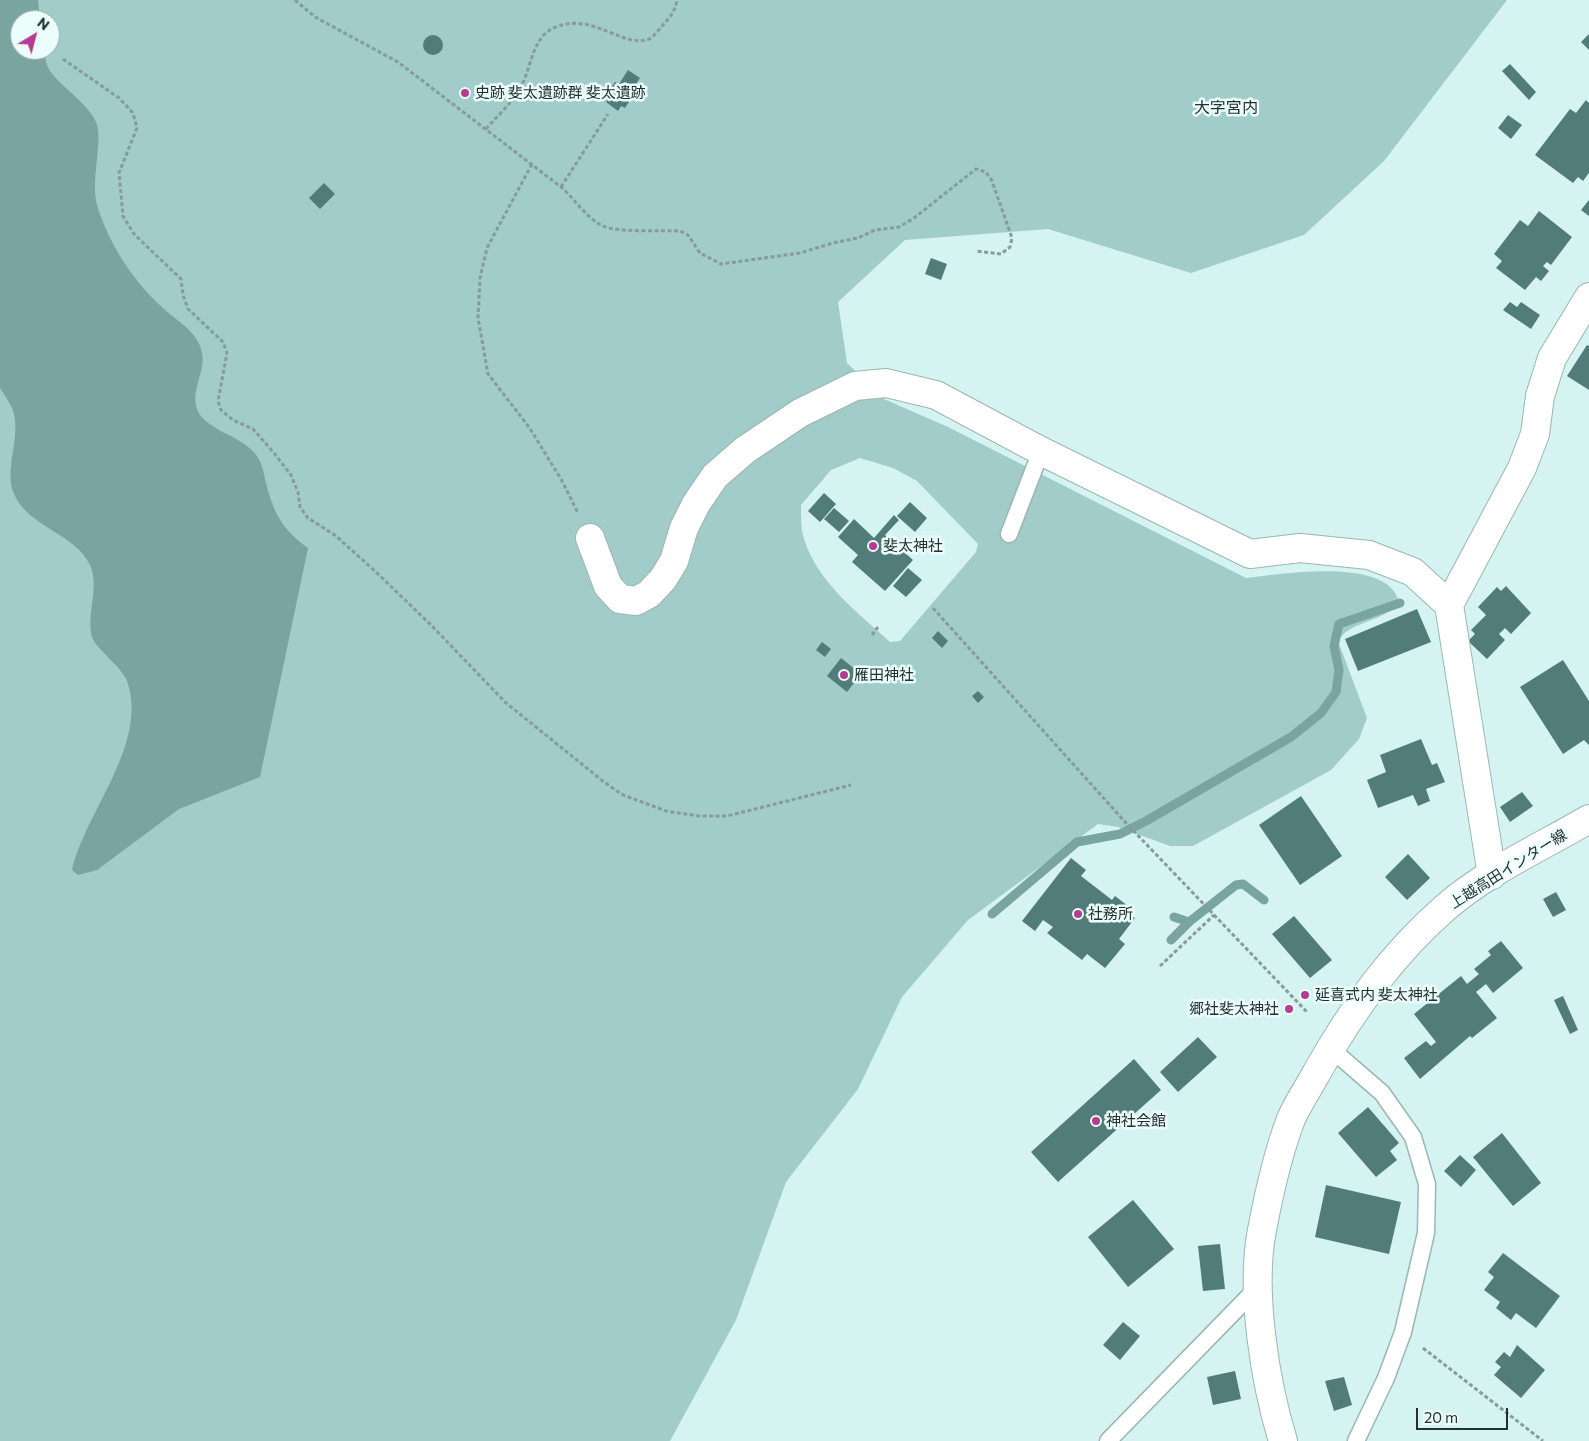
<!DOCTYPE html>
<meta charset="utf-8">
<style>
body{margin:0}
#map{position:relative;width:1589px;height:1441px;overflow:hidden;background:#d4f3f1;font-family:Commissioner,sans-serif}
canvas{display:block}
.north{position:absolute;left:10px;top:10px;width:50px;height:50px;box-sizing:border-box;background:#ebfefc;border:1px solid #9bacaa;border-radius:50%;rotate:37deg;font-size:14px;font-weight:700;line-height:20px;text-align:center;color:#24302f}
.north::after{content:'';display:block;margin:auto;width:18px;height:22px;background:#b43d93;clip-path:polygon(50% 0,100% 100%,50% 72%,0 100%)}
.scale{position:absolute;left:1416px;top:1408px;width:92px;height:22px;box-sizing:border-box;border:2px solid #24302f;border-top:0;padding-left:6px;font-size:15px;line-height:18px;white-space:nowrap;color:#24302f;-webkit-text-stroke:4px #ebfefc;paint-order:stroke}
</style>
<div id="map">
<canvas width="1589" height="1441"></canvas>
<div class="north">N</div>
<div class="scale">20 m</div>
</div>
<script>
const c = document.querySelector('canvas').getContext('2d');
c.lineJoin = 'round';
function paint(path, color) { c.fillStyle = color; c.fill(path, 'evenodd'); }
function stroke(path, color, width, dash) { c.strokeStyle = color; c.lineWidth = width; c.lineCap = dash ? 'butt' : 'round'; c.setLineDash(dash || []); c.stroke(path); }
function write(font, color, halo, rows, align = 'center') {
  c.font = font + ' Commissioner,"Noto Sans JP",sans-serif'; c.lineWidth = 5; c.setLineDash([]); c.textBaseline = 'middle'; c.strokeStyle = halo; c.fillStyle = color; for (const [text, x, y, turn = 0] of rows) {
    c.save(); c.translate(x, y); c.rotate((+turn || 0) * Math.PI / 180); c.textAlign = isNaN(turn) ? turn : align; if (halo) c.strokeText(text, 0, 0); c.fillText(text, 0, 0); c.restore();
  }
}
paint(new Path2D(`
 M0 0H1507L1384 161 1304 235 1191 273 1048 229 905 240 838 302 847 363 884 399 948 427 1246 578C1280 574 1389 556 1399 602 1384 623 1350 620 1338 641L1367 718 1359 739 1331 770 1193 846H1170L1118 827 1098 824 968 920 902 997 858 1089 786 1182 736 1320 670 1441H0ZM20 20H50V50H20ZM860 458 893 468 917 481 978 544 976 552 900 641 890 642C855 610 814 580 802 532 801 524 801 514 801 505L831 470Z`), '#a1ccc9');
paint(new Path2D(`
 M0 0H38L40 20H20V50H44C45 55 45 60 47 65 53 82 87 101 96 122 104 142 89 182 98 208 110 246 134 282 164 309 175 319 189 327 197 340 213 366 189 385 197 409 203 429 243 436 256 455 262 462 264 474 266 483 274 514 282 529 308 548L260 777 179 809 97 870 78 875 72 870C85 812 149 744 127 681 121 666 95 648 92 637 86 614 100 588 90 565 76 534 28 527 14 494 3 468 23 435 12 408 9 401 4 395 0 388Z`), '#79a4a0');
stroke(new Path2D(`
 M992 914 1077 842 1120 834 1146 821 1291 737 1321 713 1336 692 1339 670 1334 646 1339 624 1400 603
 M1174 917 1189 922 1236 885 1243 884 1264 900
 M1171 940 1189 922`), '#79a4a0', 9);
paint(new Path2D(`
 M1589 34V50L1581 42Z
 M423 45a10 10 0 1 1 20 0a10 10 0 1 1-20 0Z
 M1510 64 1536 92 1529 100 1502 71Z
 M628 70 640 78 631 92 634 94 625 108 621 106 618 111 606 102 609 98 606 95 615 82 619 84Z
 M1586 100 1589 103V173L1583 181 1578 177 1573 183 1535 155 1570 109 1576 113Z
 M1508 115 1522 125 1511 139 1498 128Z
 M324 183 335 194 320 209 309 198Z
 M1589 200V216L1581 210Z
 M1539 211 1572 237 1551 265 1547 262 1543 266 1549 271 1541 281 1536 277 1525 290 1496 268 1502 261 1494 254 1520 220 1528 226Z
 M931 258 947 264 941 280 925 274Z
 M1510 302 1517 307 1521 302 1540 315 1531 329 1503 310Z
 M1587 345 1589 346V390L1567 376Z
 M824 493 836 504 820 522 808 511Z
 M910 502 927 518 915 532 897 516Z
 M834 508 849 521 839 532 824 519Z
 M894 515 899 520 885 535 913 560 885 591 852 562 858 555 838 537 854 519 874 538Z
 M908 568 922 580 906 597 893 586Z
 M1506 586 1531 613 1511 634 1505 628 1499 634 1505 640 1487 659 1468 641 1475 634 1471 630 1486 615 1478 607 1497 587 1501 591Z
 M1417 609 1431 642 1358 671 1345 639Z
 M938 631 948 641 942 648 932 638Z
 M822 642 831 649 825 657 816 650Z
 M841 658 861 674 847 692 827 676Z
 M1563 660 1589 701V745L1584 740 1563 754 1520 687Z
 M978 691 984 697 978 703 972 696Z
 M1421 739 1432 765 1437 763 1445 782 1426 789 1430 801 1418 806 1413 795 1378 808 1367 780 1386 772 1380 755Z
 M1522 792 1533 806 1510 822 1500 807Z
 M1301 796 1342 856 1300 885 1259 825Z
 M1408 854 1430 878 1407 900 1385 877Z
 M1071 858 1086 870 1081 876 1112 900 1115 896 1128 906 1124 910 1135 918 1119 939 1125 944 1105 968 1087 954 1082 960 1047 933 1053 927 1043 920 1035 931 1022 921Z
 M1556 892 1566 910 1553 917 1543 899Z
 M1294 916 1332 960 1310 978 1272 934Z
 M1501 941 1523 968 1493 993 1486 984 1476 992 1497 1018 1472 1038 1470 1036 1420 1079 1404 1058 1426 1041 1431 1046 1436 1042 1414 1014 1461 976 1467 984 1479 974 1474 969 1491 955 1488 951Z
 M1563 996 1578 1030 1570 1034 1554 1000Z
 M1198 1037 1217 1057 1178 1092 1160 1072Z
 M1134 1059 1161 1090 1058 1182 1031 1152Z
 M1368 1107 1399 1143 1390 1151 1397 1160 1376 1177 1338 1133Z
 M1502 1133 1541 1183 1513 1206 1473 1157Z
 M1460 1155 1476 1170 1461 1187 1444 1171Z
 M1326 1185 1401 1202 1389 1254 1315 1237Z
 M1133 1200 1174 1249 1128 1287 1088 1237Z
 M1220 1244 1225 1289 1203 1291 1198 1246Z
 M1503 1253 1560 1296 1536 1328 1516 1313 1511 1320 1496 1308 1500 1302 1484 1290 1494 1277 1488 1272Z
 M1123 1322 1140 1336 1120 1360 1103 1345Z
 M1517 1345 1545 1370 1521 1398 1494 1375 1501 1367 1495 1362 1504 1352 1510 1357Z
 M1235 1371 1241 1399 1213 1405 1207 1377Z
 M1344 1377 1352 1405 1334 1411 1325 1381Z`), '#527c79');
const lane = new Path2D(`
 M1009 534 1041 451
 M1330 1048 1382 1093 1413 1137 1427 1184 1426 1233 1403 1332 1386 1378 1356 1441
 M1108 1441 1259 1286`);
const street = new Path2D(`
 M590 538 608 586 620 599 636 601 649 594 663 579 674 561 684 528 696 504 715 476 745 450 800 413 855 386 886 383 936 395 1041 451 1250 554 1300 548 1369 555 1413 572 1449 605
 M1492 875 1449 605 1522 468 1535 434 1540 396 1552 358 1589 297`);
const primary = new Path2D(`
 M1283 1441C1265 1382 1250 1291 1262 1230 1269 1193 1278 1153 1291 1119 1298 1103 1309 1087 1317 1072 1352 1010 1392 954 1446 907 1486 872 1543 846 1589 819`);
stroke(lane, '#99b7b4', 19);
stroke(street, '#99b7b4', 30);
stroke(primary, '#99b7b4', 30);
stroke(new Path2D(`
 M295 0 315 17 398 62 561 187C575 199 586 218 603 226 619 233 662 230 680 231L688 235 700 253 721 264 800 253 833 243 858 238 875 230 899 227 914 218 976 169 986 172 992 181 1012 238 1010 247 1001 254 976 251
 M63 59 119 98 133 113 137 128 119 173 123 216 134 234 181 279 183 295 188 309 223 342 227 353 218 401 221 410 233 420 253 429 274 453 291 475 298 492 300 507 308 518 336 536 376 572 431 625 505 702 604 782 623 795 666 811 699 816H727L851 785
 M486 129C497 116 512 103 520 88 532 69 531 36 556 27 593 12 624 49 649 39 654 37 658 30 662 26 670 17 675 12 677 0
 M532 164 487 248 480 278 478 318 488 374 529 427 561 479 578 513
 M561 187 608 114
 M933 608 1126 823 1307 1012
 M872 635 878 627
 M1160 966 1214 915
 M1423 1348 1543 1441`), '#859c9a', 3, [4, 2.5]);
stroke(lane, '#fff', 16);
stroke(street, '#fff', 28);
stroke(primary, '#fff', 28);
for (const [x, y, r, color] of [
 [465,93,5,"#b43d93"],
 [873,546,5,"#b43d93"],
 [844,675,5,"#b43d93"],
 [1078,914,5,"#b43d93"],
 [1305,995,5,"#b43d93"],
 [1289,1009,5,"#b43d93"],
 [1096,1121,5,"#b43d93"]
]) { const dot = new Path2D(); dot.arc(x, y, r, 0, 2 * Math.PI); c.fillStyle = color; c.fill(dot); stroke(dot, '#ebfefc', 2); }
write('15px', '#24302f', '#ebfefc', [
 ["史跡 斐太遺跡群 斐太遺跡",475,93],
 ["斐太神社",883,546],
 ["雁田神社",854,675],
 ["社務所",1088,914],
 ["延喜式内 斐太神社",1315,995],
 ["郷社斐太神社",1279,1009,"right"],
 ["神社会館",1106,1121]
], 'left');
write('15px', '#24302f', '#ebfefc', [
 ["上越高田インター線",1508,869,-32]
]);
write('16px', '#24302f', '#ebfefc', [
 ["大字宮内",1226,108]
]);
</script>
